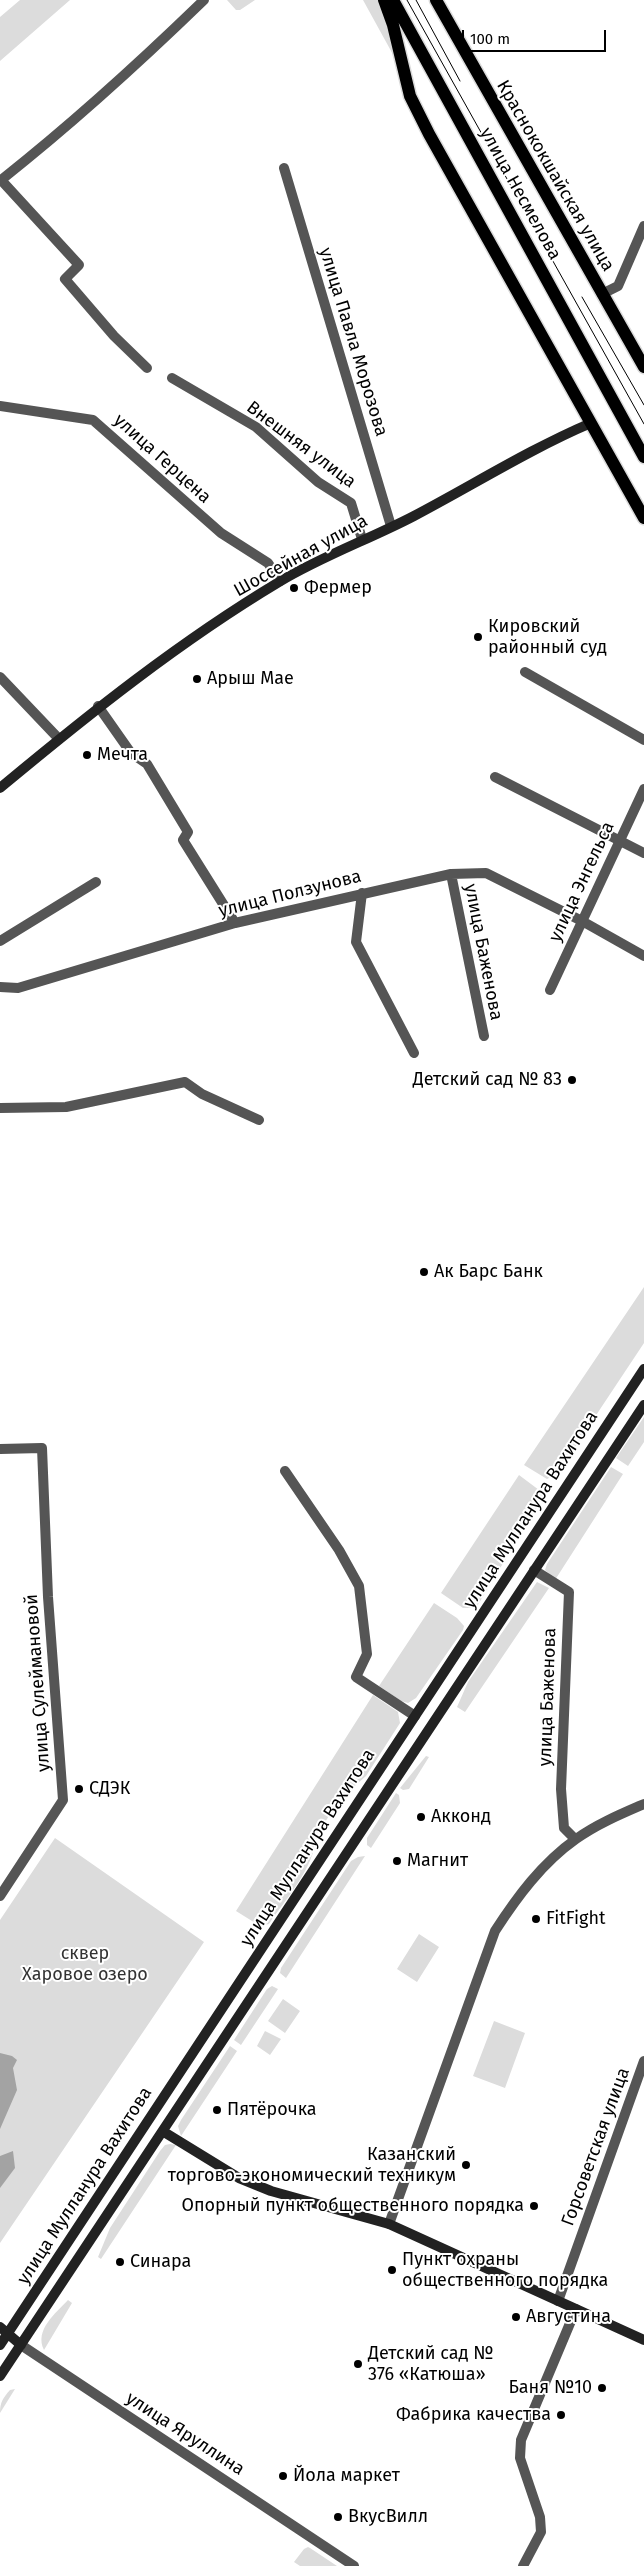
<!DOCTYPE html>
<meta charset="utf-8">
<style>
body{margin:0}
#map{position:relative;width:644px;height:2566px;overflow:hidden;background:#fff;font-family:"Fira Sans",sans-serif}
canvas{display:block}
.scale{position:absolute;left:462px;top:30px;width:144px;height:22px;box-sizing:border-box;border:2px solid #000;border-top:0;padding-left:6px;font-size:15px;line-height:18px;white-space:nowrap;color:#000;-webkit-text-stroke:4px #fff;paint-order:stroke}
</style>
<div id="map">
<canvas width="644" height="2566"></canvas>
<div class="scale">100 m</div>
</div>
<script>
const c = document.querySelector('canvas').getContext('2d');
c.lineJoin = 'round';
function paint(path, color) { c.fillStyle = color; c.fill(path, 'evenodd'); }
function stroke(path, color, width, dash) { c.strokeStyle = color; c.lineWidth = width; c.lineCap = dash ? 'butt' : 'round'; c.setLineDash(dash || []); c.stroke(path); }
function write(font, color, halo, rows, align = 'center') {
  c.font = font + ' "Fira Sans",sans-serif'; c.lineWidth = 4; c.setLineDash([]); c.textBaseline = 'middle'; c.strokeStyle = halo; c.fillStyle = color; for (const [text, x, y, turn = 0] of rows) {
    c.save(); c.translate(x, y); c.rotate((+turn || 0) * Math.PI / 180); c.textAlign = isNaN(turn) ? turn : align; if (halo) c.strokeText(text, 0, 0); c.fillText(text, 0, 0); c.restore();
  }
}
paint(new Path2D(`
 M20 0H70L0 61V17Z
 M227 0H255L240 10H236Z
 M363 0H381L396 60Z
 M644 1287V1343L557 1474 547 1479 524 1465Z
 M644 1417V1442L628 1466 616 1458Z
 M611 1467 623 1474 555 1580 545 1570 547 1564Z
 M519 1475 543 1493 542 1499 476 1608H463L441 1593Z
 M537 1582 549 1588 465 1712 457 1707 468 1682Z
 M434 1603 457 1618 464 1626 463 1630 416 1698 408 1703 401 1701 379 1686Z
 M373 1695 398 1712 400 1723 366 1776 340 1799 314 1839C318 1863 282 1904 269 1924L260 1926 236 1911Z
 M426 1756 429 1757 409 1789 403 1790 400 1788Z
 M396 1793 399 1795 400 1803 371 1848 367 1845V1838Z
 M55 1838 204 1942 0 2243V1920Z
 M365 1856 286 1978 280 1973 281 1968 351 1861 358 1857Z
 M419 1934 439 1947 417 1982 397 1969Z
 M272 1986 278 1989 241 2045 234 2040 267 1989Z
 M283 1999 300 2011 285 2033 268 2021Z
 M494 2021 525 2033 505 2088 473 2076Z
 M265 2031 281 2039 270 2055 257 2046Z
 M230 2046 237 2051 181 2136 178 2126 181 2120Z
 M170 2144 176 2145 101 2259 98 2257 110 2228 160 2151 165 2145Z
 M68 2300 72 2303 44 2350C34 2330 56 2313 68 2300Z
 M15 2389 0 2413C0 2402 3 2398 10 2390Z
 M308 2547 310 2548 337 2566H300L294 2562 304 2549Z`), '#dcdcdc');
paint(new Path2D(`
 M0 2053 12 2056 17 2060 13 2068 17 2090 0 2129Z
 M13 2151 15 2168 0 2188V2156Z`), '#a3a3a3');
const primary = new Path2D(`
 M384 0 393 25 410 96 429 134 644 518
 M393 0 644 457
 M436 0 644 367`);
stroke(primary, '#dbdbdb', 15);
stroke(new Path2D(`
 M284 168 391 526
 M602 294 618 286 644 226
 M147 368 114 336 65 279 79 265 1 180C72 124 139 63 204 0
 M172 378 256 427 318 482 351 503 362 539
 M0 406 93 420 221 533 268 563 280 581
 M525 672 644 740
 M0 677 59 739
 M98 706 131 753 147 764 188 832 183 840 235 923
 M495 777 644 853
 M451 874 484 1036
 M362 893 356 942 414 1053
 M0 941 96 882
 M0 987 18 988 235 923 451 874 486 873 582 921 644 956
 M550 990 644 789
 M0 1108 66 1107 185 1082 202 1094 259 1120
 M0 1449 42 1448 48 1597 63 1800 0 1896
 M285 1471 339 1550 359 1586 367 1654 356 1677 415 1716
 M534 1570 569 1592 561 1789 564 1828 575 1839
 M389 2224 495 1931C517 1897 542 1863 576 1839 597 1824 621 1814 644 1804
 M558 2301 644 2061
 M21 2345 354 2566
 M523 2566 541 2532 540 2517 520 2458 521 2440 576 2309`), '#555', 10);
stroke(new Path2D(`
 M0 788C89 714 179 642 279 582 322 556 370 539 414 516 473 485 530 449 591 423
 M164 2132 239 2178 271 2191 389 2224 644 2340
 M0 2327 21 2345
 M0 2345 644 1369
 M0 2376 644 1405`), '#222', 10);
stroke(primary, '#000', 12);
stroke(new Path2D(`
 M407 0 644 424
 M416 0 460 81
 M582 297 644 405`), '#000', 1);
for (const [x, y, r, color] of [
 [294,588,5,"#000"],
 [478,637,5,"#000"],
 [197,679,5,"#000"],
 [87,755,5,"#000"],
 [572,1080,5,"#000"],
 [424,1272,5,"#000"],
 [79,1789,5,"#000"],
 [421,1817,5,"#000"],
 [397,1861,5,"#000"],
 [536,1919,5,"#000"],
 [217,2110,5,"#000"],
 [466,2165,5,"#000"],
 [534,2206,5,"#000"],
 [120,2262,5,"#000"],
 [392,2270,5,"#000"],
 [516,2317,5,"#000"],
 [358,2364,5,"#000"],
 [602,2388,5,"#000"],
 [561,2415,5,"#000"],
 [283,2476,5,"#000"],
 [338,2517,5,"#000"]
]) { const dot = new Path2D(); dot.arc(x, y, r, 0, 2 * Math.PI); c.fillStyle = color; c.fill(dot); stroke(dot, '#fff', 2); }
write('18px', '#000', '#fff', [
 ["Краснококшайская улица",555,176,60],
 ["улица Несмелова",520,194,61],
 ["улица Павла Морозова",353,342,73],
 ["Внешняя улица",301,445,37],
 ["улица Герцена",162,459,42],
 ["Шоссейная улица",301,556,-29],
 ["улица Энгельса",582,882,-65],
 ["улица Ползунова",290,894,-14],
 ["улица Баженова",483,952,79],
 ["улица Мулланура Вахитова",531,1510,-57],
 ["улица Сулеймановой",38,1683,-94],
 ["улица Баженова",548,1697,-88],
 ["улица Мулланура Вахитова",308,1848,-57],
 ["Горсоветская улица",596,2147,-70],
 ["улица Мулланура Вахитова",85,2186,-57],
 ["улица Яруллина",185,2434,33]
]);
write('18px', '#000', '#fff', [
 ["Фермер",304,588],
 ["Кировский",488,627],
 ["районный суд",488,648],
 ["Арыш Мае",207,679],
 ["Мечта",97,755],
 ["Детский сад № 83",562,1080,"right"],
 ["Ак Барс Банк",434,1272],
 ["СДЭК",89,1789],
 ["Акконд",431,1817],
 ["Магнит",407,1861],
 ["FitFight",546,1919],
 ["Пятёрочка",227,2110],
 ["Казанский",456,2155,"right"],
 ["торгово-экономический техникум",456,2176,"right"],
 ["Опорный пункт общественного порядка",524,2206,"right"],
 ["Пункт охраны",402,2260],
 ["общественного порядка",402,2281],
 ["Синара",130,2262],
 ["Августина",526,2317],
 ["Детский сад №",368,2354],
 ["376 «Катюша»",368,2375],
 ["Баня №10",592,2388,"right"],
 ["Фабрика качества",551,2415,"right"],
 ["Йола маркет",293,2476],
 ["ВкусВилл",348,2517]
], 'left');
write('18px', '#333', '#fff', [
 ["сквер",85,1954],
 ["Харовое озеро",85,1975]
]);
</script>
